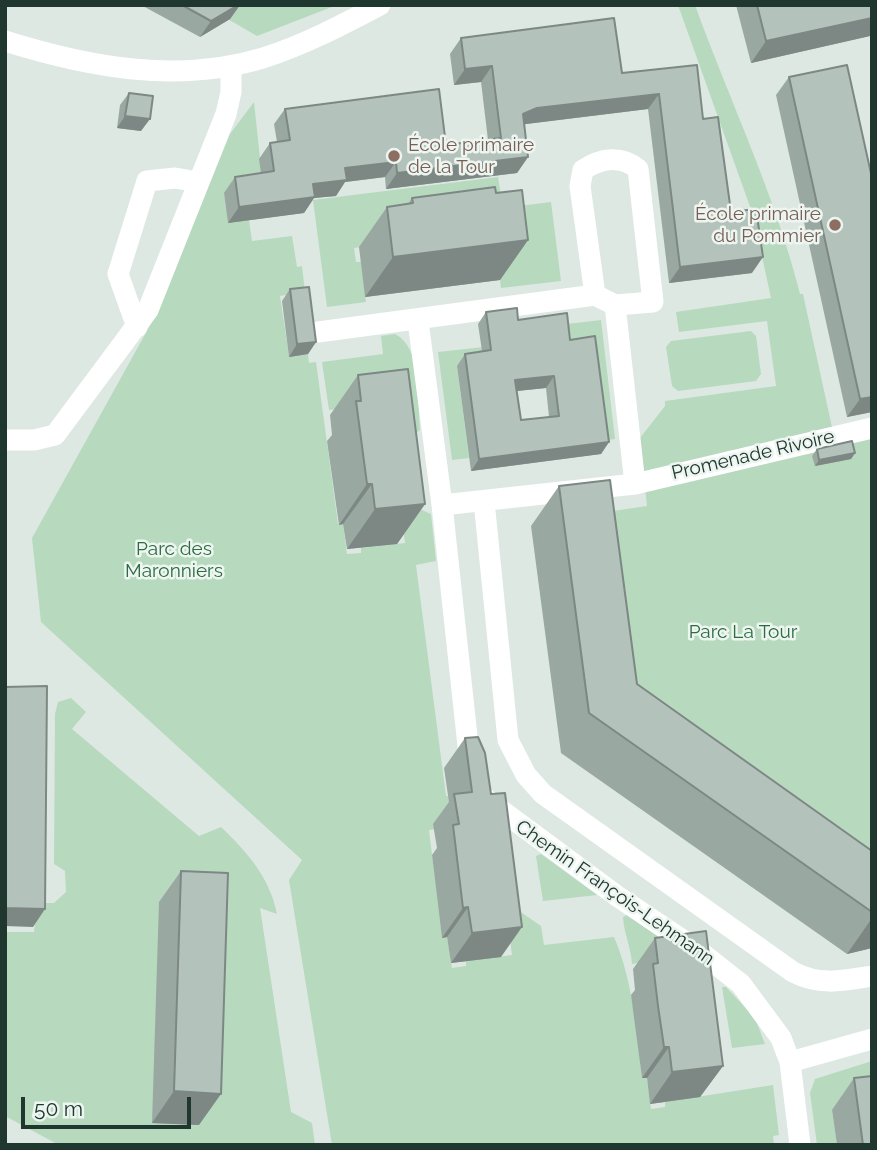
<!DOCTYPE html>
<meta charset="utf-8">
<style>
body{margin:0}
#map{position:relative;width:877px;height:1150px;overflow:hidden;background:#dde8e3;font-family:Raleway,sans-serif}
canvas{display:block}
.frame{position:absolute;inset:0;border:7px solid #20372f;pointer-events:none}
.scale{position:absolute;left:21px;top:1097px;width:170px;height:32px;box-sizing:border-box;border:4px solid #20372f;border-top:0;padding-left:9px;font-size:21px;line-height:24px;white-space:nowrap;color:#20372f;-webkit-text-stroke:5px #edf5f1;paint-order:stroke}
</style>
<div id="map">
<canvas width="877" height="1150"></canvas>
<div class="frame"></div>
<div class="scale">50 m</div>
</div>
<script>
const c = document.querySelector('canvas').getContext('2d');
c.lineJoin = 'round';
function paint(path, color) { c.fillStyle = color; c.fill(path, 'evenodd'); }
function stroke(path, color, width, dash) { c.strokeStyle = color; c.lineWidth = width; c.lineCap = dash ? 'butt' : 'round'; c.setLineDash(dash || []); c.stroke(path); }
function write(font, color, halo, rows, align = 'center') {
  c.font = font + ' Raleway,sans-serif'; c.lineWidth = 5; c.setLineDash([]); c.textBaseline = 'middle'; c.strokeStyle = halo; c.fillStyle = color; for (const [text, x, y, turn = 0] of rows) {
    c.save(); c.translate(x, y); c.rotate((+turn || 0) * Math.PI / 180); c.textAlign = isNaN(turn) ? turn : align; if (halo) c.strokeText(text, 0, 0); c.fillText(text, 0, 0); c.restore();
  }
}
paint(new Path2D(`
 M224 5H337L257 36 214 11Z
 M678 5H695C730 102 775 194 800 294H803L835 441 872 434V879L624 714 599 513 647 506 640 438 665 406V401L776 386 767 321 679 332 676 312 771 298 753 215Z
 M254 102 264 196 224 193 228 222 249 220 252 241 292 236 297 267 302 266 305 292 280 296 289 356 308 354 309 363 316 362 338 524H343L347 554 361 553V548L405 543 399 500 431 514 436 561 416 565 446 796 474 797 487 821 429 830 442 937H447L452 968 466 966V961L512 955 506 907 512 906 541 926 544 945 614 937C633 981 636 1030 642 1078H647L651 1109 665 1107V1102L773 1085 779 1135 773 1136 774 1145H332L289 880 302 860 41 622 32 538 158 311 230 134Z
 M498 177 503 208 551 202 561 281 501 288 496 245 385 244 354 248 356 262H361L366 302 327 307 313 200Z
 M601 320 615 439 599 441 587 349 457 366 469 458 452 460 438 352 530 342 559 325Z
 M751 331 756 336 761 374 756 381 678 391 672 386 666 347 671 341Z
 M395 334C423 348 417 401 420 430L403 442 343 408 329 410 322 362 383 354 381 336Z
 M71 698 86 712 72 729 199 836 221 827C248 853 270 878 277 914L260 908 291 1112 312 1123 315 1145H59L5 1116V932H34L37 903H54L66 892 65 871 54 864 55 714 58 702Z
 M541 854 597 895 543 901 536 856Z
 M627 915 683 954 632 964C631 947 624 934 623 917Z
 M722 987H726L755 1018 765 1044 732 1048Z
 M872 1061V1105L832 1110 837 1145H817L810 1093 815 1079Z`), '#b7d9be');
stroke(new Path2D(`
 M5 41C88 67 178 84 263 58 304 45 342 25 380 5
 M595 295 580 186 583 170C601 158 621 155 638 169L653 302 615 305
 M418 321 442 505 470 764
 M137 327 118 274 147 181 175 178 198 182
 M318 332 595 295 615 305 635 484
 M5 440H34L55 435 148 310 226 114 231 92V66
 M484 501 508 740 526 775 543 794 793 972C820 986 842 981 872 976
 M442 505 635 484 872 428
 M486 799 617 896 699 951 741 984 781 1038 790 1062 800 1145
 M790 1062 872 1039`), '#fff', 21);
paint(new Path2D(`
 M141 5H240L230 19 200 37Z
 M736 5H872V45L870 36 751 63Z
 M461 38 622 73 703 119 731 212 752 273 669 283 648 109 526 124H524L528 157 517 173 386 189 385 177 345 182 336 196 314 198 304 213 228 223 224 193 235 177 261 173 259 159 270 143 277 142 274 124 285 109 446 145 488 140 481 82 454 85 450 54Z
 M789 77 872 412 847 417 776 95Z
 M129 93 141 131 117 128 120 105Z
 M496 193 528 240 500 280 365 297 359 247 387 207 408 204 412 198Z
 M290 289 316 342 308 354 289 357 282 301Z
 M486 312 518 320 570 340 609 442 601 454 471 471 457 366 465 354 482 351 478 324ZM546 388 549 417 521 420 517 391Z
 M358 375 425 504 397 544 347 549 343 524 339 525 327 441 332 435 330 415Z
 M817 449 855 453 851 459 815 466 812 456Z
 M559 486 637 684 872 851V948L847 954 561 753 531 526Z
 M465 738 501 957 451 963 447 937 442 938 432 855 437 848 433 824 449 802 444 768Z
 M181 871 199 1125 152 1123 159 902Z
 M655 938 723 1066 700 1097 650 1104 647 1078H642L631 995 635 990 633 969Z
 M854 1078 872 1145H837L832 1110Z`), '#9aa8a2');
paint(new Path2D(`
 M238 5H240L230 19 200 37 211 21Z
 M872 18V33L870 36 751 63 766 41Z
 M492 66 481 82 454 85 465 69Z
 M659 94 648 109 526 124 512 130 523 114 537 108Z
 M125 116 150 119 141 131 117 128Z
 M528 157 517 173 386 189 397 173Z
 M396 162 385 177 345 182 336 196 314 198 304 213 228 223 239 207 313 184 345 168Z
 M528 240 500 280 365 297 393 257Z
 M763 257 752 273 669 283 680 267Z
 M316 342 308 354 289 357 297 344Z
 M554 376 546 388 507 392 515 380Z
 M872 397V412L847 417 860 399Z
 M609 442 601 454 471 471 479 459Z
 M855 453 851 459 815 466 819 460Z
 M367 484H372L343 524 339 525Z
 M425 504 397 544 347 549 375 509Z
 M468 907 447 937 442 938 463 908Z
 M5 908 45 909 33 927 5 926Z
 M872 918V948L847 954Z
 M522 927 501 957 451 963 472 933Z
 M664 1047H669L647 1078H642Z
 M723 1066 700 1097 650 1104 672 1072Z
 M174 1091 221 1094 199 1125 152 1123Z`), '#7d8884');
const building = new Path2D(`
 M182 5H238L211 21Z
 M757 5H872V18L766 41Z
 M614 18 622 73 697 65 703 119 718 117 731 212 756 209 763 257 680 267 659 94 537 108 523 114 528 157 397 173 396 162 345 168 347 180 313 184 315 197 239 207 235 177 274 171 270 143 290 140 285 109 439 89 446 145 501 138 492 66 465 69 461 38Z
 M847 65 872 178V397L860 399 789 77Z
 M129 93 153 96 150 119 125 116Z
 M495 187 496 193 522 190 528 240 393 257 387 207 413 203 412 198Z
 M309 287 316 342 297 344 290 289Z
 M517 308 518 320 567 313 570 340 595 336 609 442 479 459 465 354 491 350 486 312ZM554 376 559 416 521 420 515 380Z
 M408 369 425 504 375 509 372 484H367L356 401H361L358 375Z
 M852 441 855 453 819 460 817 449Z
 M610 480 637 684 872 851V912L589 713 559 486Z
 M47 686 45 909 5 908V687Z
 M478 737 485 753 491 794 505 793 522 927 472 933 468 907 463 908 453 825 459 824 454 794 472 792 465 738Z
 M181 871 228 873 221 1094 174 1091Z
 M706 931 723 1066 672 1072 669 1047H664L658 1006 653 964 658 963 655 938Z
 M872 1076V1145H863L854 1078Z`);
paint(building, '#b3c3bc');
stroke(building, '#7d8884', 2);
for (const [x, y, r, color] of [
 [394,156,7,"#8d6e63"],
 [835,225,7,"#8d6e63"]
]) { const dot = new Path2D(); dot.arc(x, y, r, 0, 2 * Math.PI); c.fillStyle = color; c.fill(dot); stroke(dot, '#edf5f1', 2.5); }
write('19px', '#785e54', '#edf5f1', [
 ["École primaire",408,145],
 ["de la Tour",408,167],
 ["École primaire",821,214,"right"],
 ["du Pommier",821,236,"right"]
], 'left');
write('19px', '#20372f', '#edf5f1', [
 ["Promenade Rivoire",753,455,-13],
 ["Chemin François-Lehmann",615,893,35]
]);
write('19px', '#2d6b41', '#edf5f1', [
 ["Parc des",174,549],
 ["Maronniers",174,571],
 ["Parc La Tour",743,632]
]);
</script>
